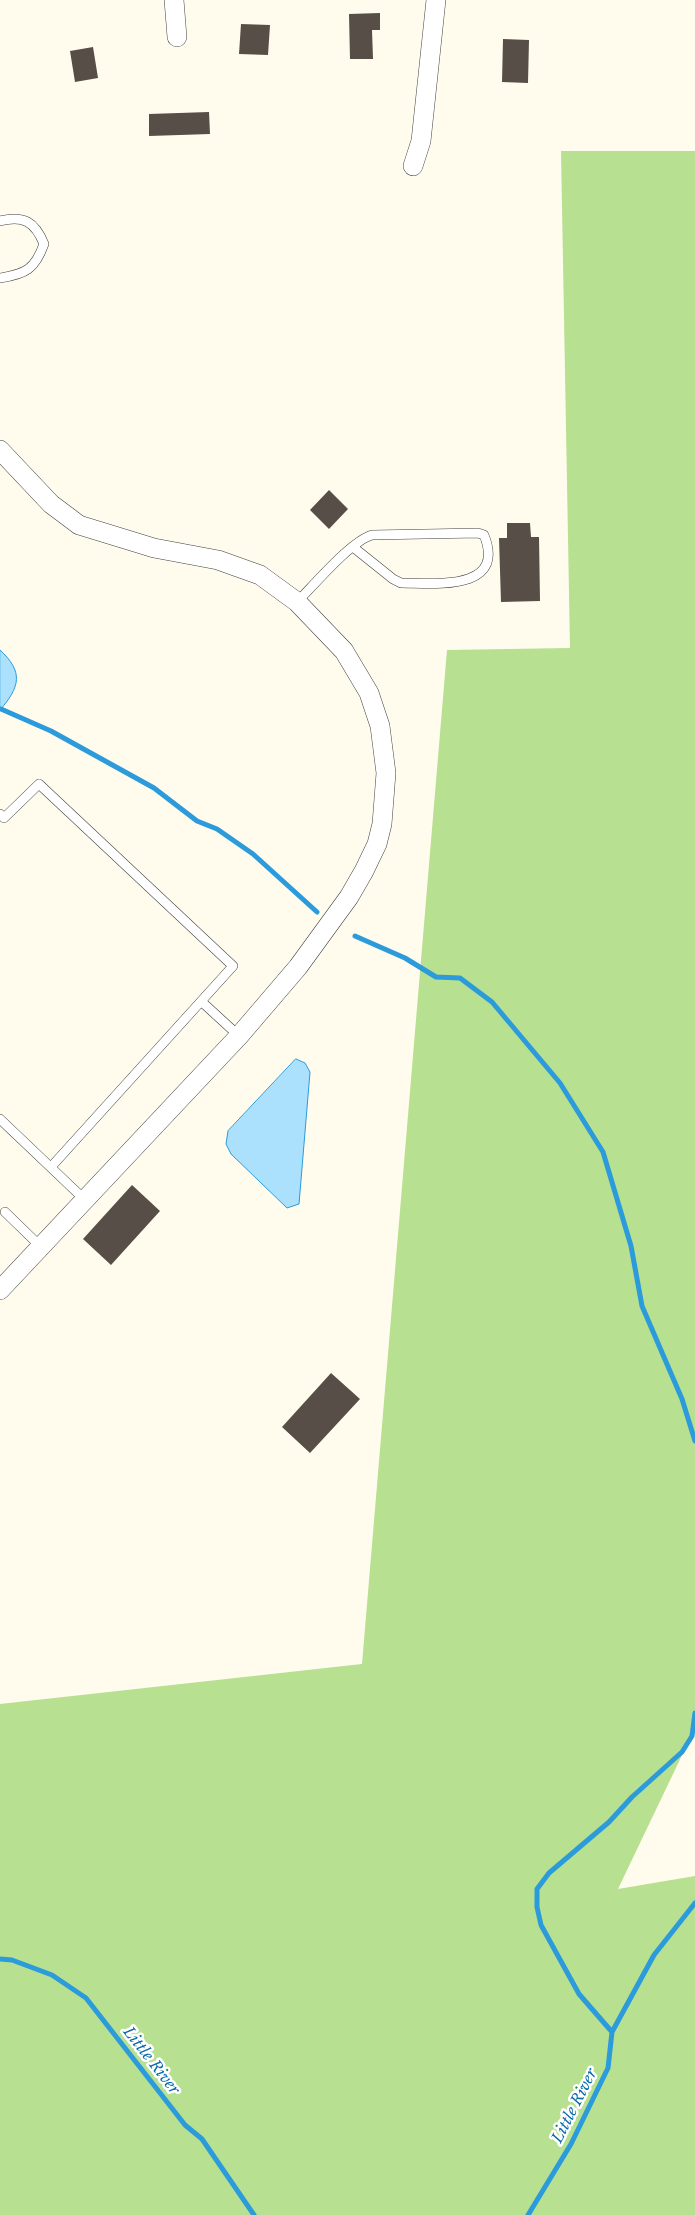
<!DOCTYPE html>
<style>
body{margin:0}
canvas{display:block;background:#fffbed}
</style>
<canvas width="695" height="2215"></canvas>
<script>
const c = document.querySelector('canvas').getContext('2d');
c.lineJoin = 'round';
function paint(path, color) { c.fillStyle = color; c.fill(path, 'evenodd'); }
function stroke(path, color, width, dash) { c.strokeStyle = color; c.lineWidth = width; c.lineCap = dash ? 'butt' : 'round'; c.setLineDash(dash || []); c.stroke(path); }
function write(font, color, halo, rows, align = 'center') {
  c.font = font + ' "Libre Baskerville",serif'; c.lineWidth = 5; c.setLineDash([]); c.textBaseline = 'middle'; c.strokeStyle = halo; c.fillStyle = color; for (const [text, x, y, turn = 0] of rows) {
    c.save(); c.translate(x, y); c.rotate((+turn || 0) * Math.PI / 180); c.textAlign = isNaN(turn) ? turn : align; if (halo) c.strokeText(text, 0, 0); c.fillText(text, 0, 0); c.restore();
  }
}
paint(new Path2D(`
 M561 151H695V1728L618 1889 695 1876V2215H0V1704L362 1664 447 650 570 648Z`), '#b7e090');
const water = new Path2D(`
 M0 650C24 672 20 687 0 710Z
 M296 1059 305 1063 310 1072 299 1204 287 1208 231 1154 226 1144 228 1131Z`);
paint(water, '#ace1fd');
stroke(water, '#2b9bdb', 1);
stroke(new Path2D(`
 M1 709 51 731 154 788 197 821 217 829 253 854 317 912
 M355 936 405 958 436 977 460 978 492 1002 560 1083 603 1152 631 1246 642 1306 682 1399 695 1441
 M0 1959 12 1960 52 1975 86 1998 185 2125 202 2139 254 2215
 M612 2032 579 1994 541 1925 537 1907V1889L549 1873 609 1822 632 1797 682 1752 692 1736 695 1713
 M528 2215 571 2144 608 2068 612 2032 654 1955 695 1903`), '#2b9bdb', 5);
paint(new Path2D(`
 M380 13V30H372L373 59H350L349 14Z
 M241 24 270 25 268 55 239 54Z
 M503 39 529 40 528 83 502 82Z
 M93 47 98 78 75 82 70 51Z
 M209 112 210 134 149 136V114Z
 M329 490 348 509 329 529 310 510Z
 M507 523H530L531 537H539L540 601 501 602 499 538H507Z
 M132 1185 160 1211 111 1265 83 1239Z
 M331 1373 360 1399 310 1453 282 1427Z`), '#574e48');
const service = new Path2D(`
 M0 221C24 215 35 222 44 244 35 269 26 274 0 278
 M297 602C314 585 351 541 372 535L478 533 484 535C507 592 433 583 401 583L393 579 353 547
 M0 814 4 818 39 784 233 966 51 1167
 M202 1002 239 1036
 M0 1119 84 1199
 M5 1212 40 1246`);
const minor = new Path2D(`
 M174 0 177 37
 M413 166 421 141 436 0
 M0 450 51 504 79 525 154 548 218 560 260 575 297 602 344 651 369 693 380 726 386 773 382 824 377 844 364 871 349 897 298 967 239 1036 0 1290`);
stroke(service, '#404040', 10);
stroke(minor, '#404040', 20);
stroke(service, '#fff', 9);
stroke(minor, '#fff', 19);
write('italic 15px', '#096bac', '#fff', [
 ["Little River",151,2061,52],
 ["Little River",575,2106,-63]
]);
</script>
